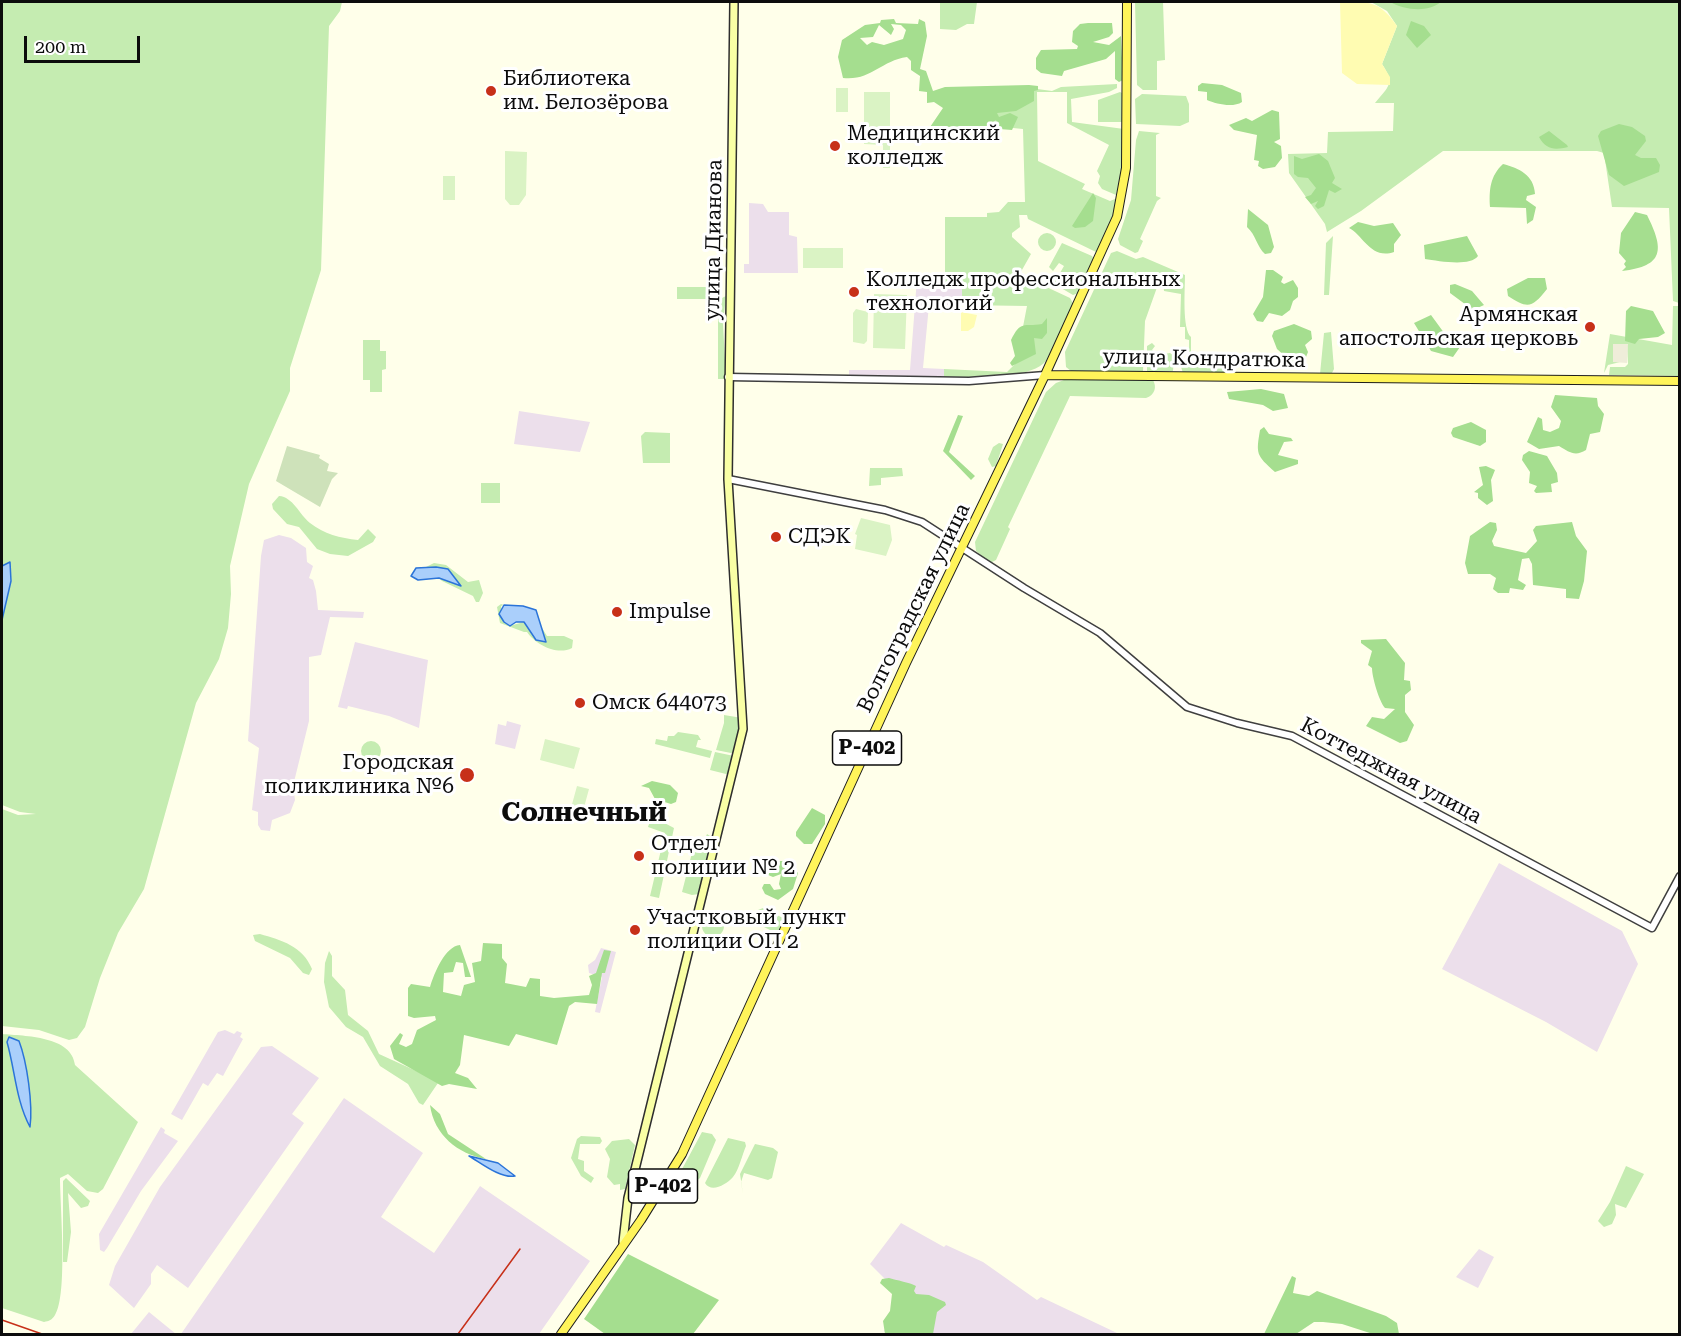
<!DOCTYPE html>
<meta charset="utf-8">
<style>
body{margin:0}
#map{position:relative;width:1681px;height:1336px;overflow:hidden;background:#ffffea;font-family:"Roboto Serif",serif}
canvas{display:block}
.frame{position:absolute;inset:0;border:3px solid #0c0c0c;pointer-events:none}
.scale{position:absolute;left:24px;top:36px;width:116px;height:27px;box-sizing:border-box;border:3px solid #0c0c0c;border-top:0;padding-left:8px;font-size:18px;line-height:21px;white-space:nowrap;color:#0c0c0c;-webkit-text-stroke:4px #fff;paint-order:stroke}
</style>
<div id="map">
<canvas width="1681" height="1336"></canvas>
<div class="frame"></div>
<div class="scale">200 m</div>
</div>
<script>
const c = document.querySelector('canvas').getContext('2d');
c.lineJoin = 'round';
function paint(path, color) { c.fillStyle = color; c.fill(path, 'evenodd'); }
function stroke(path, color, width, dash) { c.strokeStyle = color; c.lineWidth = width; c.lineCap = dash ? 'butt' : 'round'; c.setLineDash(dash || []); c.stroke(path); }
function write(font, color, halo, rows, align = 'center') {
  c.font = font + ' "Roboto Serif",serif'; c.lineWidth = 6; c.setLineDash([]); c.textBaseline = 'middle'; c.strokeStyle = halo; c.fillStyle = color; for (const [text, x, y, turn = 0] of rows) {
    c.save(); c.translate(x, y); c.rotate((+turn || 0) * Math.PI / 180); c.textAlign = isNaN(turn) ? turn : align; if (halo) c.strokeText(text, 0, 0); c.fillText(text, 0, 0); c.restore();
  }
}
paint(new Path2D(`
 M749 203 763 204 768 212H789V235L797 237 798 273H744V264H749Z
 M917 278 945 279 963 288 962 305H929L923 368 944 369V378L849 376V370H910Z
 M519 411 590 422 580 452 514 444Z
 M279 535 291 538 306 548 307 562 313 566 309 578 313 580 316 591 318 610 364 612 363 618 330 617 321 655 309 657V721L293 786 295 800 290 813 272 820 270 831 261 830 258 825V812L252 810 259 748 248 741 261 556 264 540Z
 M355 642 428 660 419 728 389 716 348 706 347 709 338 707Z
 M507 721 521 725 515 749 495 744 498 724 506 726Z
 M1499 863 1622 931 1638 964 1597 1052 1546 1022 1442 969Z
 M601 948 616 952 600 1013 595 1012 602 977 589 973 588 965 595 960Z
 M225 1030 234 1034 237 1031 242 1033 240 1037 243 1039 223 1076 217 1073 208 1086 203 1083 182 1120 171 1114 218 1032Z
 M272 1046 319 1078 292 1114 304 1123 188 1288 157 1265 151 1274V1284L134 1308 109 1285 115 1266 160 1187 261 1047Z
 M344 1098 423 1153 381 1217 434 1253 480 1186 590 1261 539 1334H181Z
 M161 1127 165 1130 164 1133 178 1141 141 1191 107 1248 104 1252 100 1250 99 1234Z
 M901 1223 944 1247 946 1245 983 1262 1037 1300 1041 1297 1117 1333 889 1334 884 1331 903 1297 870 1264Z
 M1479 1249 1494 1257 1478 1288 1456 1277Z
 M149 1312 176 1334H131Z`), '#ecdfeb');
paint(new Path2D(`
 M2 2H342L340 11 329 26 321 270 290 368V391L249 484 230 566 231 594 228 628 219 659 196 703 144 889 118 933 100 978 85 1027 77 1038 69 1040 39 1030 2 1026V809L18 815 36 814 20 812 2 805V620L11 581 2 566Z
 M940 2H977L974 24H967L956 30 940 29Z
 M1135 2H1163L1165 60 1157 61V90H1143L1137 85Z
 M1371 2H1679V303L1673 301 1669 208 1612 207 1604 153 1597 151H1443L1361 211 1327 232 1325 224 1289 173 1288 154 1327 153 1328 132 1393 131 1394 103H1375C1389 86 1395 84 1382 64L1397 26 1387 11Z
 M1117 84V88L1109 92 1071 99 1072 122 1124 129V159L1116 195 1102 189 1098 183 1100 176 1097 171 1109 145 1067 123V92H1037L1038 161 1085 184 1082 189 1110 201 1115 199 1119 204 1099 251 1096 252 1028 219 1027 215H1019L1020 227 1012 233V237L1031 254 1018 277 1015 280 1008 278 1005 284 1019 290 1025 277 1070 298 1074 305 1046 361C1030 380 969 378 944 378V369L1007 372 1016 363 1027 306 962 305V288H945V217H987V213L999 212 1008 202H1025L1023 129 973 124 1030 88 1052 91 1061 87Z
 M1120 92 1124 94 1123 122H1098V100Z
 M1142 94 1186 96 1189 104V122L1180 126 1136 124 1135 99Z
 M1139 131 1160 133 1156 135V196L1161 198 1157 201 1140 239 1143 241 1138 252 1135 253 1120 245 1118 239 1131 200 1136 140Z
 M1038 242a9 9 0 1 1 18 0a9 9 0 1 1-18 0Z
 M1333 236 1329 295H1324L1326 243Z
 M1062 243 1092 256 1094 260 1079 293 1073 295 1044 278 1047 273 1057 278 1064 266 1059 263 1053 271 1049 267Z
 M1117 251 1136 259 1143 257 1185 275C1185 290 1182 329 1191 337V362L1223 363 1226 366 1225 372 1183 373 1180 364 1189 363V340L1185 339V327H1180L1181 294 1164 291 1163 281 1160 279 1145 321 1143 371H1071L1066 367 1065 352 1111 253Z
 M677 287H713V299H677Z
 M726 296 723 324 726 379H718V300Z
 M1673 306H1679V376L1609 375 1610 367H1625L1628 364 1627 344H1613V362H1620L1608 365 1604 373 1610 334 1672 345Z
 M1331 332 1334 369 1332 373 1320 374 1324 333Z
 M363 340H380V351H386V369L382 370V392H370V380H363Z
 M1152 343 1155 346 1152 350 1158 355 1170 353 1174 356 1173 371 1147 372V346Z
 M1064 380H1153C1157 387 1155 395 1146 398L1070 396 1008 527 1010 529 996 560 990 563 976 551 975 542 1046 392 1056 383Z
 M645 432 670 433V463H643L641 436Z
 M999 443 1003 444 996 466 992 467 988 459 993 447Z
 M870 468H902L903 476 881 478V485L869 486Z
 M481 483H500V503H481Z
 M279 496C293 497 299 514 310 523 324 534 340 538 358 540L368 529 376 537 373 542 348 556 330 554 317 549 299 527 287 524 273 509 272 504Z
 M434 563 446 565 468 582 479 580 483 593 479 602H476L473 596 442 581 439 578 460 585 448 569 426 567Z
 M501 604 504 605 501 606 504 622 509 626 524 622 536 640 545 641 542 628 547 636H564L573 640 572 648C557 656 535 644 527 632H524L500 623 497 607Z
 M724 715 742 718 736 754 716 750 724 723Z
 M678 732 698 735 701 740H698L696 747 712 751 710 758 655 744 656 739 667 741 668 736H674Z
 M361 751a10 10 0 1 1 20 0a10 10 0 1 1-20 0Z
 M715 752 734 756 730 775 710 770Z
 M657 819 674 828 659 898 650 896 665 833 648 827 650 821Z
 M707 834 713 838 699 894 692 895 682 892 696 837 705 839Z
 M763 908 783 918 779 931H772L754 922 758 910Z
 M702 926a11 11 0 1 1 22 0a11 11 0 1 1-22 0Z
 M260 934C281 940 303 946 312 969L309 975 303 973 290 958 255 941 253 935Z
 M329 951 332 956V976L345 990 348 1015 368 1031 379 1054 436 1080 438 1083 423 1105 419 1103 408 1084 380 1066 363 1037 346 1027 329 1007 324 982 325 963Z
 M2 1034C25 1036 72 1036 75 1065L138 1122 103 1189 98 1193 87 1191 68 1174 60 1178C60 1206 68 1295 55 1315 52 1320 49 1321 44 1322L2 1308ZM19 1041C30 1068 27 1096 31 1124L29 1125C18 1098 15 1070 7 1042Z
 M702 1132 712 1134 716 1140 700 1178 696 1181 683 1175 681 1171Z
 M581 1136 600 1137 602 1141 600 1144H580L578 1159 584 1161V1171L594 1178 591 1183 581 1176 571 1158 577 1139Z
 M728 1138 745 1142 746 1146C742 1155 739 1170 733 1177 726 1185 711 1193 705 1183Z
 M629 1139 635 1145 625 1189 620 1190V1184L614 1185 607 1177 610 1159 605 1149 612 1141Z
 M755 1144 773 1148 778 1152 772 1178 768 1180 744 1173 741 1182 743 1194 740 1174Z
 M1626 1166 1644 1174 1626 1208 1615 1204 1616 1215 1612 1224 1604 1227 1598 1221 1610 1202Z
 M66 1178 90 1201 88 1206 81 1208 68 1193 71 1232 67 1262H63V1181Z`), '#c5ecb1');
paint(new Path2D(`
 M1390 2H1441C1427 13 1405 10 1390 2Z
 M894 19 896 23 918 24 919 19 925 22 927 36 920 69 926 71 933 91 945 87 1029 85 1038 86V90L1034 91V101L1016 111 997 113 999 117 1010 113 1018 117 1012 130 999 129 996 120 983 128 942 127 939 140 933 139 928 130 943 108 934 102 927 103V92L919 91 920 76 911 70V61L907 57C880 61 871 81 843 78L838 57 842 40 865 25 880 23 881 20ZM891 24 901 25 906 30 903 39 884 45 872 42 867 45 860 38 873 37 879 25 891 35 894 29Z
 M1411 21 1424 26 1431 35 1417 48 1406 35Z
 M1088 23H1112L1113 33 1109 37 1093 42 1109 45 1121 36 1123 80 1119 82 1115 79V51L1106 59 1064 71 1062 76 1041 73 1036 69V58L1041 50 1077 49 1078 46 1072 42 1073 31 1080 24Z
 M1202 83 1222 85 1241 93 1242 102C1233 108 1216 104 1207 100V92L1198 91V86Z
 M1272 110 1279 112 1280 139 1274 142 1281 146 1282 158 1275 167 1263 169 1258 166 1259 161 1254 160 1257 135 1234 130 1229 125 1246 118 1252 121Z
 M1619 124 1632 127 1645 136 1646 141 1635 155 1641 158H1656L1660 165 1659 172 1624 186 1609 175 1598 136 1601 131Z
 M1549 131 1567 145 1568 147C1555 150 1546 150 1539 137Z
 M1319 154 1328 161 1335 178 1332 183 1342 189 1335 193 1329 190 1324 206 1318 209 1315 206 1318 201 1311 204 1305 197 1311 195 1316 188 1308 178 1298 177 1294 174V156L1302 159Z
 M1503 164C1519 168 1534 175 1535 194L1527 196 1526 200 1536 207 1533 220 1527 224 1526 208 1490 207C1489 190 1490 176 1503 164Z
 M1093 193 1096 198 1093 221 1085 227 1075 228 1072 226Z
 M1248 209 1268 225 1274 247 1271 253 1265 254C1257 247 1256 235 1247 227Z
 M1635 212 1647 215C1664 249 1665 266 1622 271L1626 267 1624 264 1626 261 1619 253 1621 233Z
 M1358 222 1374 226 1393 223 1401 235 1394 244V252C1371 260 1363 235 1349 228Z
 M1467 236 1478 256C1470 267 1439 261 1425 259L1424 245Z
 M1266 270H1273L1283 277 1281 282 1284 284 1293 280 1298 288V297L1293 301 1290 310 1282 316 1269 313 1263 322 1257 321 1253 314 1263 297Z
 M1528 278H1545L1547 289C1532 308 1528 309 1508 296L1507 289Z
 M1455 284 1472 291 1484 305 1473 310 1450 293V285Z
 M1631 306 1653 311 1665 333 1658 337 1639 339 1635 344 1625 341 1626 311Z
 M1431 315 1450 341 1460 347 1453 357 1431 351 1414 323Z
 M1047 318V333L1042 339 1034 338 1036 354 1012 366 1010 363 1015 356 1011 340C1021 320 1023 327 1042 324Z
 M1294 324 1311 331 1312 339 1305 345 1308 352 1304 362H1291L1293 357H1286L1277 349 1272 336 1274 331Z
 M1261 389 1284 394 1288 408 1273 411 1263 405 1229 399 1227 392Z
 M1555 395 1597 398 1598 406 1604 414 1600 432 1590 434 1586 450C1575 457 1569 452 1559 446L1539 449 1527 442 1538 417 1542 419 1543 430 1550 432 1559 428 1561 421 1551 407Z
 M958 415 963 416 949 452 975 476 971 480 943 451Z
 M1471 422 1486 430V442L1480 446 1453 437 1451 433 1453 428Z
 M1264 427 1269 434 1291 438 1293 441 1284 442 1278 455 1298 460V464L1275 472C1256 455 1256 454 1260 430Z
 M1529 451 1547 456 1557 473 1558 482 1551 484 1552 492 1536 493 1534 491 1537 486 1529 483 1530 472 1522 460 1523 455Z
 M1486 466 1495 470 1491 480 1493 501 1487 505 1478 498V493L1474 492 1483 485 1479 467Z
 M1490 522 1496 523 1497 530 1492 541 1494 546 1526 553 1537 541 1533 530 1536 526 1572 522 1576 536 1587 551 1584 581 1579 599 1566 598V589L1533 585 1532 564 1529 558 1522 559 1518 580 1526 585 1523 590 1510 588 1509 593H1498L1493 589 1496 578 1490 574H1468L1465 563 1470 536Z
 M1386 639 1405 663 1404 680 1410 681 1411 690 1405 695V712L1414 725 1407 741 1400 743 1366 726 1372 717 1384 719 1395 709 1385 708C1379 701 1372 677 1372 668L1368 665 1372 651 1361 643V640Z
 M652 781 670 785 678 793 676 802 671 804 655 799 649 788 641 786Z
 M812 808 825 815V824L812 844H804L796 836V832Z
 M775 861H787L798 873 793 889 778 900 765 894 762 888 764 884H770L774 890 781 889 779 884 781 874 773 877 768 875Z
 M483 943 502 944V958L507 964 505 983 526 987 530 978 540 979V996L554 998 589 995 592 985 589 976 596 973 604 950 611 951 605 973H602L597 1004 575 1002 569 1006 557 1045 516 1034 509 1046 464 1035 460 1065 455 1073 468 1078 477 1089 449 1084 442 1086 394 1059 390 1046 400 1033 403 1035 399 1044 406 1047 412 1044 417 1030 436 1020 435 1016 414 1018 408 1016V988L411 984 430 987C434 974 445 946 460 945L471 977H465L463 963 456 962 453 972 444 973 443 992 461 996 464 985 475 982 472 963 481 961Z
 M430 1105 440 1114 448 1134 486 1159C458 1154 434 1135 430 1105Z
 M628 1254 719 1300 693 1334H605L584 1319Z
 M1292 1276 1296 1278 1293 1293 1309 1296 1317 1291 1386 1316 1397 1323 1399 1334H1373L1342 1324 1323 1322H1314L1296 1334H1264Z
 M889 1278C895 1280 912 1283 916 1286L914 1291 916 1294 929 1295 945 1302 946 1305 937 1312 933 1334H885L883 1321 890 1311 892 1294 880 1283 882 1279Z`), '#a5de8f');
paint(new Path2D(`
 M1340 2C1369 1 1380 1 1397 26L1382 64 1390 77V85L1357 84 1342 73Z
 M961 312 977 315 974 327 968 331H961Z`), '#fffcb2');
paint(new Path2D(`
 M287 446 320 455 319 458 329 464 327 471 338 473 332 479 320 507 276 481Z`), '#cee2ba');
paint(new Path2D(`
 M836 88H848V112H836Z
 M864 92H890V168H883V145L864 144Z
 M505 151 527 152 526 195 519 205H510L505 199Z
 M443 176H455V200H443Z
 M803 248H843V268H803Z
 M874 294 907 295 905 349 873 348Z
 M856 309 868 312 867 341 864 344 853 342V313Z
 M861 518 890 525 892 540 886 556 855 549 857 535 855 534Z
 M545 739 580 748 574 769 540 760Z
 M577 786 589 789 583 811 571 808Z`), '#daf3c4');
paint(new Path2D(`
 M1613 344H1628L1627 363 1613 362Z`), '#efedd9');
const water = new Path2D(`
 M10 562 11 581 2 620V566Z
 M436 567 448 569 461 586 439 578 418 580 411 576 416 568Z
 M504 605 523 606 536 610 546 642 536 640 524 622H516L510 626 504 622 499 614Z
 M9 1037 19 1041C27 1062 33 1104 30 1127 16 1101 15 1070 7 1042Z
 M469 1156 498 1163 515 1176C501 1179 481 1163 469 1156Z`);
paint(water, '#aacffb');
stroke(water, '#2b74d8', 1.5);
const tertiary = new Path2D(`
 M728 377 969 381 1045 375
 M728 479 885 510 922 522 1024 588 1100 633 1187 707 1237 723 1292 736 1652 928 1680 876`);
const secondary = new Path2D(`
 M623 1242 628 1198 743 729 728 479 734 2`);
const primary = new Path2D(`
 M1045 375 1680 381
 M561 1334 641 1220 682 1154 906 663 1045 375 1117 217 1126 168 1127 2`);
stroke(tertiary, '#3f3f3f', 9);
stroke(secondary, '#2e2e2e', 10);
stroke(primary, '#1d1d1d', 10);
stroke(tertiary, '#fff', 6);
stroke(secondary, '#f9ffa5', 7);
stroke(primary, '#fff45a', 8);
stroke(new Path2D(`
 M2 1320 42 1334
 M458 1334 520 1249`), '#c73019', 1.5);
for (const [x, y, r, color] of [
 [491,91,6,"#c73019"],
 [835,146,6,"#c73019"],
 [854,292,6,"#c73019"],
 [1590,327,6,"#c73019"],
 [776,537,6,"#c73019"],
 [617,612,6,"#c73019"],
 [580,703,6,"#c73019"],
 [467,775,8,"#c73019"],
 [639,856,6,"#c73019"],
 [635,930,6,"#c73019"]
]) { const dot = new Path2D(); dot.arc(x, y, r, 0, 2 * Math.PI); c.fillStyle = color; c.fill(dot); stroke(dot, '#fff', 2); }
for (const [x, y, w] of [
 [867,748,69],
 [663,1186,69]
]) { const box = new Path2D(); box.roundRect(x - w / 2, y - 17, w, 34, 4.5); c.fillStyle = '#fff'; c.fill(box); stroke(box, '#0c0c0c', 1.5); }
write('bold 20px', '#0c0c0c', null, [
 ["Р-402",867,748],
 ["Р-402",663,1186]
]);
write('21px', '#0c0c0c', '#fff', [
 ["Библиотека",503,79],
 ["им. Белозёрова",503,103],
 ["Медицинский",847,134],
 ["колледж",847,158],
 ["Колледж профессиональных",866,280],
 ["технологий",866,304],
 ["Армянская",1578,315,"right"],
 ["апостольская церковь",1578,339,"right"],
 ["СДЭК",788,537],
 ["Impulse",629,612],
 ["Омск 644073",592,703],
 ["Городская",454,763,"right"],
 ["поликлиника №6",454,787,"right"],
 ["Отдел",651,844],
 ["полиции № 2",651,868],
 ["Участковый пункт",647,918],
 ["полиции ОП 2",647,942]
], 'left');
write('21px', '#0c0c0c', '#fff', [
 ["улица Дианова",714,240,-89],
 ["улица Кондратюка",1204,359,1],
 ["Волгоградская улица",914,608,-64],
 ["Коттеджная улица",1391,771,28]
]);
write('bold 27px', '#0c0c0c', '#fff', [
 ["Солнечный",584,813]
]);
</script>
